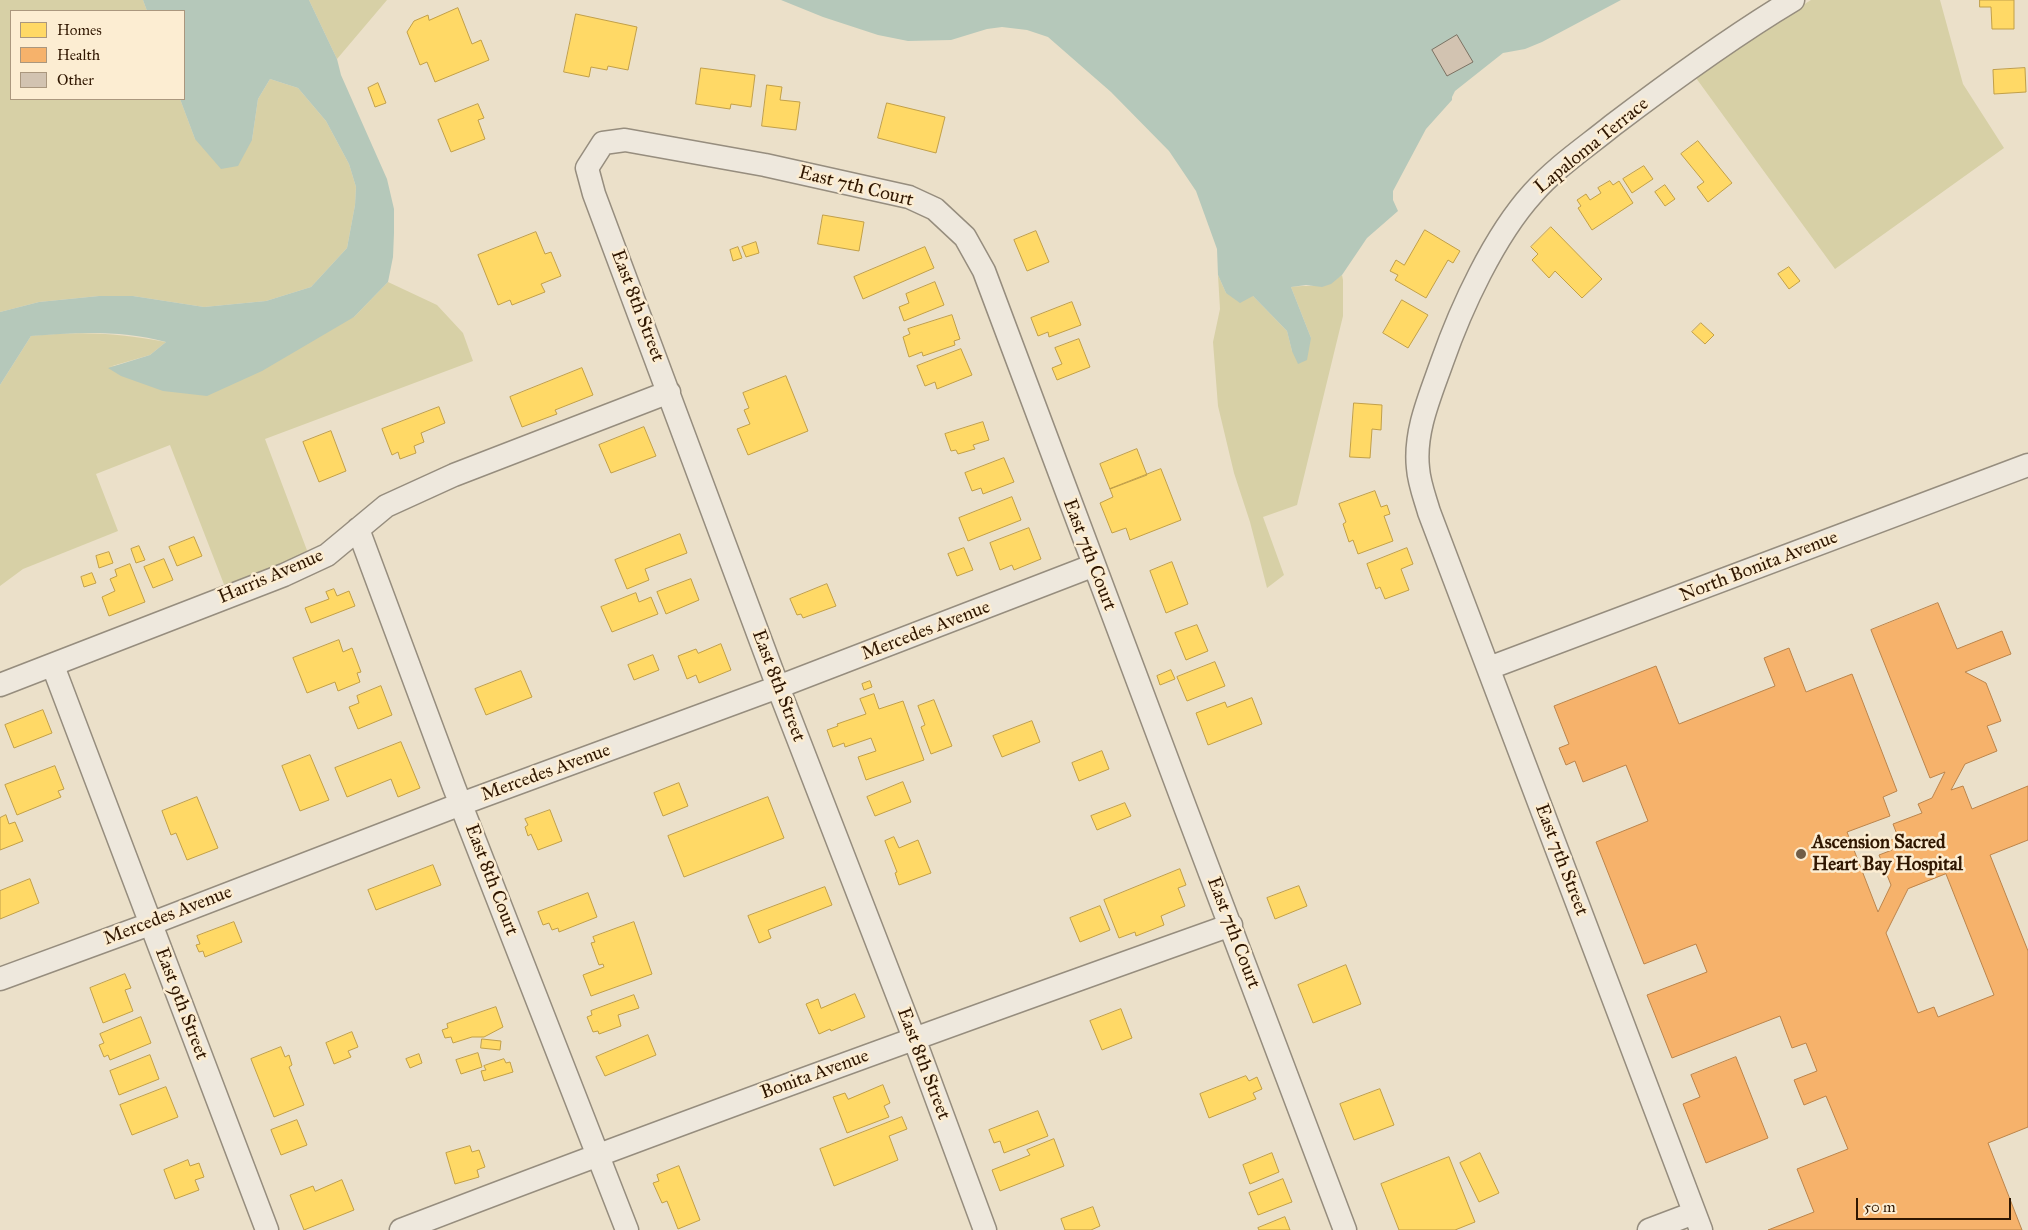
<!DOCTYPE html>
<style>
body{margin:0}
#map{position:relative;width:2028px;height:1230px;overflow:hidden;background:#ebe0c9;font-family:"IM FELL Great Primer",serif}
canvas{display:block}
.legend{position:absolute;left:10px;top:10px;width:175px;height:90px;box-sizing:border-box;background:#fcedd2;border:1px solid #aa977e;margin:0;padding:6px 9px;list-style:none;font-size:15px;color:#301701}
.legend li{display:flex;align-items:center;gap:10px;height:25px}
.legend b{width:25px;border:1px solid #aa977e}
.scale{position:absolute;left:1856px;top:1198px;width:155px;height:22px;box-sizing:border-box;border:2px solid #301701;border-top:0;padding-left:6px;font-size:15px;line-height:18px;white-space:nowrap;color:#301701;-webkit-text-stroke:4px #fcedd2;paint-order:stroke}
</style>
<div id="map">
<canvas width="2028" height="1230"></canvas>
<ul class="legend">
<li><b style="height:14px;background:#ffd966"></b>Homes</li>
<li><b style="height:14px;background:#f6b26b"></b>Health</li>
<li><b style="height:14px;background:#d2c3b1"></b>Other</li>
</ul>
<div class="scale">50 m</div>
</div>
<script>
const c = document.querySelector('canvas').getContext('2d');
c.lineJoin = 'round';
function paint(path, color) { c.fillStyle = color; c.fill(path, 'evenodd'); }
function stroke(path, color, width, dash) { c.strokeStyle = color; c.lineWidth = width; c.lineCap = dash ? 'butt' : 'round'; c.setLineDash(dash || []); c.stroke(path); }
function write(font, color, halo, rows, align = 'center') {
  c.font = font + ' "IM FELL Great Primer",serif'; c.lineWidth = 5; c.setLineDash([]); c.textBaseline = 'middle'; c.strokeStyle = halo; c.fillStyle = color; for (const [text, x, y, turn = 0] of rows) {
    c.save(); c.translate(x, y); c.rotate((+turn || 0) * Math.PI / 180); c.textAlign = isNaN(turn) ? turn : align; if (halo) c.strokeText(text, 0, 0); c.fillText(text, 0, 0); c.restore();
  }
}
paint(new Path2D(`
 M0 0H143L147 11H11V99H180L195 139 252 140 258 99 270 79 298 88 326 121 349 164 356 187 355 205 347 248 311 287 266 301 204 307 133 296H99L39 302 0 312Z
 M309 0H387L337 59Z
 M1811 0H1940L1963 84 2004 148 1835 269 1696 78 1752 37Z
 M1218 275 1226 293 1253 296 1287 331 1292 351 1311 338 1291 287C1314 284 1322 290 1342 275L1343 280V316L1297 505 1263 517 1284 575 1267 588 1250 522 1234 473 1218 406 1213 342 1220 309Z
 M388 282 437 305 463 333 473 361 265 439 308 553 225 587 170 445 96 474 118 531 23 569 0 586V385L31 336C80 331 119 333 166 342L150 355 109 367 354 317Z`), '#d7d0a6');
paint(new Path2D(`
 M143 0H309L337 59 341 75 387 179 394 209V233L393 257 388 282 354 317 262 371 207 396 163 391 121 376 108 368 150 355 166 342C123 330 76 332 31 336L0 385V312L39 302 99 296H133L204 307 266 301 311 287 347 248 355 205 356 187 349 164 326 121 298 88 270 79 258 99 252 140 238 166 221 169 195 139 180 99H184V11H147Z
 M781 0H1621L1542 42 1525 49 1503 53 1455 91 1452 97V100L1426 129 1393 191V200L1398 211 1367 238 1342 275 1331 284 1322 287 1306 285 1291 287 1311 338 1307 360 1298 364 1292 351 1287 331 1253 296 1240 303 1226 293 1218 275 1217 249 1196 191 1169 151 1111 92 1048 37 1027 30 1002 27 987 29 951 40 908 41 878 35 823 17Z`), '#b5c8ba');
const homes = new Path2D(`
 M1980 0H2014V29H1992L1991 7H1980Z
 M458 8 472 44 481 40 489 60 435 82 427 62 420 65 407 32 414 21 428 15 429 20Z
 M576 14 637 27 628 70 608 66 607 70 591 67 589 77 564 72Z
 M701 68 755 75 751 107 731 104 730 109 696 104Z
 M2025 68 2026 92 1994 94 1993 70Z
 M378 83 386 103 375 107 368 88Z
 M767 85 782 87 780 100 800 102 796 130 762 126Z
 M887 103 945 117 936 153 878 138Z
 M478 104 484 118 478 120 485 139 451 152 438 120Z
 M1698 141 1732 183 1708 202 1697 187 1704 182 1681 154Z
 M1644 166 1653 179 1632 193 1623 179Z
 M1610 181 1613 185 1619 181 1633 203 1592 230 1578 208 1581 206 1577 200 1586 194 1590 200 1601 193 1598 188Z
 M1665 185 1675 199 1665 206 1655 192Z
 M823 215 864 222 859 251 818 244Z
 M1551 227 1602 279 1582 298 1555 271 1549 278 1532 260 1538 254 1531 247Z
 M1425 230 1460 251 1453 263 1448 260 1426 298 1395 280 1398 275 1390 271 1396 260 1404 265Z
 M1036 231 1049 262 1027 271 1014 240Z
 M536 232 545 254 551 252 561 276 541 284 545 292 512 305 510 300 498 305 478 255Z
 M756 242 759 253 746 257 742 247Z
 M738 247 742 258 733 261 730 250Z
 M925 247 934 268 863 299 854 277Z
 M1789 267 1800 281 1789 289 1778 274Z
 M935 282 944 305 904 321 899 307 909 303 906 294Z
 M1402 300 1428 315 1408 348 1383 333Z
 M1072 302 1081 325 1049 337 1048 332 1038 336 1031 318Z
 M952 315 960 339 954 341 955 345 923 356 922 352 909 357 903 337 910 334 908 329Z
 M1701 323 1714 335 1705 344 1692 332Z
 M1079 339 1090 367 1057 380 1052 368 1062 364 1055 348Z
 M961 349 972 375 937 389 935 382 925 386 917 366Z
 M582 368 593 395 555 410 557 414 522 427 510 397Z
 M786 376 808 431 748 455 737 429 750 424 744 410 749 408 743 393Z
 M1354 403 1382 405 1381 430 1372 429 1370 458 1350 457Z
 M439 407 445 423 421 433 424 442 414 446 416 453 400 459 398 452 392 455 382 429Z
 M983 422 989 440 973 445 975 449 958 454 956 450 951 451 945 434Z
 M644 427 656 456 611 473 599 445Z
 M331 431 346 471 319 482 303 442Z
 M1137 449 1147 475 1110 489 1100 464Z
 M1004 458 1014 482 983 494 981 488 972 491 965 473Z
 M1161 469 1181 520 1130 540 1126 528 1112 533 1100 503 1113 497 1110 489Z
 M1375 491 1381 507 1387 505 1390 514 1384 516 1393 541 1358 554 1353 540 1349 542 1343 524 1346 522 1339 504Z
 M1012 497 1021 520 968 541 959 518Z
 M1029 528 1041 559 1014 570 1012 565 1000 570 990 543Z
 M680 534 687 553 645 569 649 580 627 589 615 560Z
 M194 537 202 556 177 566 169 547Z
 M139 546 145 560 136 563 131 549Z
 M964 548 973 570 957 576 948 554Z
 M1407 548 1413 564 1401 569 1409 590 1385 599 1380 587 1376 589 1367 564Z
 M109 552 113 563 99 568 96 556Z
 M164 559 173 580 153 588 144 567Z
 M1172 562 1188 604 1166 613 1150 571Z
 M130 564 145 602 109 616 102 597 115 591 110 579 117 576 115 570Z
 M92 573 96 583 84 587 81 577Z
 M691 579 699 600 666 614 657 592Z
 M827 584 836 606 803 618 801 614 797 615 790 599Z
 M334 589 337 596 349 591 355 606 311 623 305 608 329 599 326 592Z
 M636 593 639 602 651 597 658 614 612 632 601 607Z
 M1197 625 1208 651 1186 660 1175 633Z
 M339 640 343 652 352 648 361 672 357 673 360 682 338 691 335 682 307 693 293 658Z
 M721 644 731 670 699 683 696 675 687 679 678 656 696 649 698 653Z
 M653 655 659 670 634 680 628 665Z
 M1215 662 1225 686 1187 701 1177 677Z
 M1171 670 1175 679 1160 685 1157 676Z
 M521 671 532 697 486 715 475 689Z
 M870 681 872 687 864 690 862 684Z
 M381 686 392 715 358 729 349 707 359 703 357 696Z
 M874 694 879 709 903 701 924 760 866 780 858 757 876 751 871 738 845 747 844 743 833 747 827 730 838 726 837 724 866 714 860 699Z
 M1252 698 1262 724 1208 745 1196 713 1225 702 1227 707Z
 M934 700 952 746 931 754 921 727 925 725 918 706Z
 M43 710 52 733 14 748 5 725Z
 M1032 721 1040 742 1002 757 993 736Z
 M401 742 420 788 398 797 391 779 347 797 335 768Z
 M1102 751 1109 769 1079 781 1072 763Z
 M310 755 329 800 300 811 282 766Z
 M55 766 64 789 58 791 61 797 17 815 5 785Z
 M903 782 911 802 875 816 867 797Z
 M679 783 688 806 663 816 654 793Z
 M197 797 218 848 187 860 176 833 171 835 162 811Z
 M768 797 784 838 684 877 668 836Z
 M1125 803 1131 816 1097 830 1091 816Z
 M550 810 562 841 538 850 531 834 528 836 525 827 528 825 525 819Z
 M6 815 9 824 15 822 23 841 0 850V818Z
 M894 837 899 848 918 840 931 873 899 885 895 873 897 872 885 841Z
 M433 865 441 885 376 910 368 890Z
 M1180 869 1186 885 1178 888 1185 906 1161 916 1164 925 1136 936 1135 932 1119 938 1104 900Z
 M30 879 39 903 0 919V891Z
 M1299 886 1307 906 1275 919 1267 898Z
 M825 887 832 905 768 930 771 938 759 943 748 916Z
 M588 893 597 917 559 932 558 928 552 930 549 923 543 925 538 912Z
 M1100 906 1110 930 1080 942 1070 918Z
 M234 922 242 942 205 957 203 951 199 952 196 945 200 944 197 936Z
 M634 922 652 974 591 996 583 975 604 967 603 964 599 965 591 943 595 942 593 937Z
 M1346 965 1361 1004 1313 1023 1298 985Z
 M125 974 131 988 125 990 133 1011 103 1023 90 988Z
 M855 994 865 1017 831 1031 830 1029 819 1034 806 1004 818 999 821 1008Z
 M634 995 639 1008 618 1015 621 1026 599 1034 598 1031 593 1032 587 1017 592 1015 591 1011Z
 M496 1007 503 1027 484 1037H472L453 1043 451 1037 445 1038 442 1030 448 1028 447 1024Z
 M1121 1009 1132 1038 1102 1050 1090 1021Z
 M141 1017 151 1043 110 1060 108 1055 104 1057 99 1045 104 1043 100 1034Z
 M352 1032 358 1047 348 1051 351 1057 334 1064 326 1043Z
 M648 1035 656 1055 605 1076 596 1057Z
 M482 1039 501 1041 500 1050 481 1048Z
 M281 1047 285 1057 289 1055 292 1065 289 1067 304 1105 274 1117 251 1059Z
 M478 1053 482 1067 461 1074 456 1060Z
 M419 1054 422 1063 410 1068 406 1059Z
 M150 1055 159 1079 119 1095 110 1071Z
 M504 1059 506 1063 510 1062 513 1072 484 1081 481 1071 486 1070 484 1066Z
 M1246 1076 1249 1081 1257 1077 1262 1089 1253 1093 1256 1099 1209 1118 1200 1094Z
 M883 1085 890 1103 884 1106 889 1117 847 1133 833 1097 845 1093 848 1099Z
 M166 1087 178 1117 132 1135 120 1105Z
 M1380 1089 1394 1125 1354 1140 1340 1104Z
 M1038 1111 1048 1136 1004 1153 1000 1141 994 1143 989 1130Z
 M902 1117 907 1129 889 1136 898 1160 834 1186 820 1149Z
 M297 1120 307 1145 281 1155 271 1130Z
 M1054 1139 1064 1166 1000 1191 992 1170 1030 1155 1027 1150Z
 M470 1146 472 1152 479 1150 485 1167 477 1170 479 1177 455 1184 446 1153Z
 M1272 1153 1279 1172 1250 1184 1243 1165Z
 M1480 1153 1499 1193 1479 1202 1460 1163Z
 M1449 1157 1475 1222 1455 1230H1399L1381 1184Z
 M188 1160 190 1166 199 1163 204 1177 195 1180 199 1190 175 1199 164 1170Z
 M679 1166 700 1220 678 1229 667 1201 662 1203 653 1183 659 1181 657 1175Z
 M1283 1179 1292 1202 1258 1215 1249 1193Z
 M342 1180 354 1210 304 1230 290 1195 313 1186 315 1191Z
 M1093 1207 1100 1226 1091 1230H1065L1061 1219Z
 M1285 1217 1290 1230H1259L1258 1228Z`);
paint(homes, '#ffd966');
stroke(homes, '#c19f48', 1);
const health = new Path2D(`
 M1938 603 1957 649 2002 631 2011 654 1965 672 1986 683 2001 721 1987 726 1997 751 1965 764 1951 790 1963 786 1972 809 2028 786V840L1990 855 2028 951V1127L1988 1143 2022 1230H1768L1814 1212 1797 1169 1848 1149 1826 1096 1804 1105 1794 1080 1817 1071 1806 1043 1792 1048 1780 1016 1672 1058 1647 995 1707 972 1696 944 1644 964 1596 842 1648 821 1626 765 1583 782 1575 761 1566 765 1559 748 1569 744 1554 706 1656 666 1679 724 1775 686 1764 658 1789 648 1806 692 1852 674 1897 791 1883 797 1890 816 1847 832 1878 912 1891 885 1879 855 1892 850 1889 841 1898 837 1893 824 1922 813 1918 804 1932 798 1945 772 1930 778 1871 630ZM1946 874 1994 995 1938 1017 1934 1007 1918 1013 1886 933 1908 889Z
 M1736 1057 1768 1138 1706 1163 1683 1104 1700 1097 1691 1075Z`);
paint(health, '#f6b26b');
stroke(health, '#bb844b', 1);
const building = new Path2D(`
 M1457 35 1473 62 1447 76 1432 50Z`);
paint(building, '#d2c3b1');
stroke(building, '#7c7263', 1);
const minor = new Path2D(`
 M358 529 454 787 627 1230
 M53 666 267 1230
 M1489 668 2028 465
 M0 685 284 575 327 555 386 506 454 475 669 392
 M0 979 150 924 461 804 778 687 1092 566
 M401 1230C676 1124 953 1024 1231 925
 M985 1230 914 1038 778 687 594 194 587 168 603 143 625 140 765 165 909 197 935 209 965 237 984 271C1102 592 1225 910 1345 1230
 M1649 1230 1694 1213
 M1701 1230 1429 512C1425 498 1419 483 1418 468 1414 432 1430 396 1442 362 1461 308 1494 236 1533 193 1556 167 1586 147 1613 125 1671 81 1731 37 1793 0`);
stroke(minor, '#968d7e', 25);
stroke(minor, '#eee8dd', 22);
for (const [x, y, r, color] of [
 [1801,854,6,"#715d47"]
]) { const dot = new Path2D(); dot.arc(x, y, r, 0, 2 * Math.PI); c.fillStyle = color; c.fill(dot); stroke(dot, '#fcedd2', 2); }
write('19px', '#301701', '#fcedd2', [
 ["Lapaloma Terrace",1592,146,-39],
 ["East 7th Court",856,187,14],
 ["East 8th Street",637,306,69],
 ["East 7th Court",1089,555,69],
 ["North Bonita Avenue",1759,567,-21],
 ["Harris Avenue",271,577,-23],
 ["Mercedes Avenue",926,631,-21],
 ["East 8th Street",778,686,69],
 ["Mercedes Avenue",546,773,-20],
 ["East 7th Street",1561,860,69],
 ["East 8th Court",491,880,69],
 ["Mercedes Avenue",168,916,-21],
 ["East 7th Court",1233,933,69],
 ["East 9th Street",181,1004,69],
 ["East 8th Street",923,1064,69],
 ["Bonita Avenue",815,1075,-20]
]);
write('bold 19px', '#301701', '#fcedd2', [
 ["Ascension Sacred",1812,843],
 ["Heart Bay Hospital",1812,865]
], 'left');
</script>
